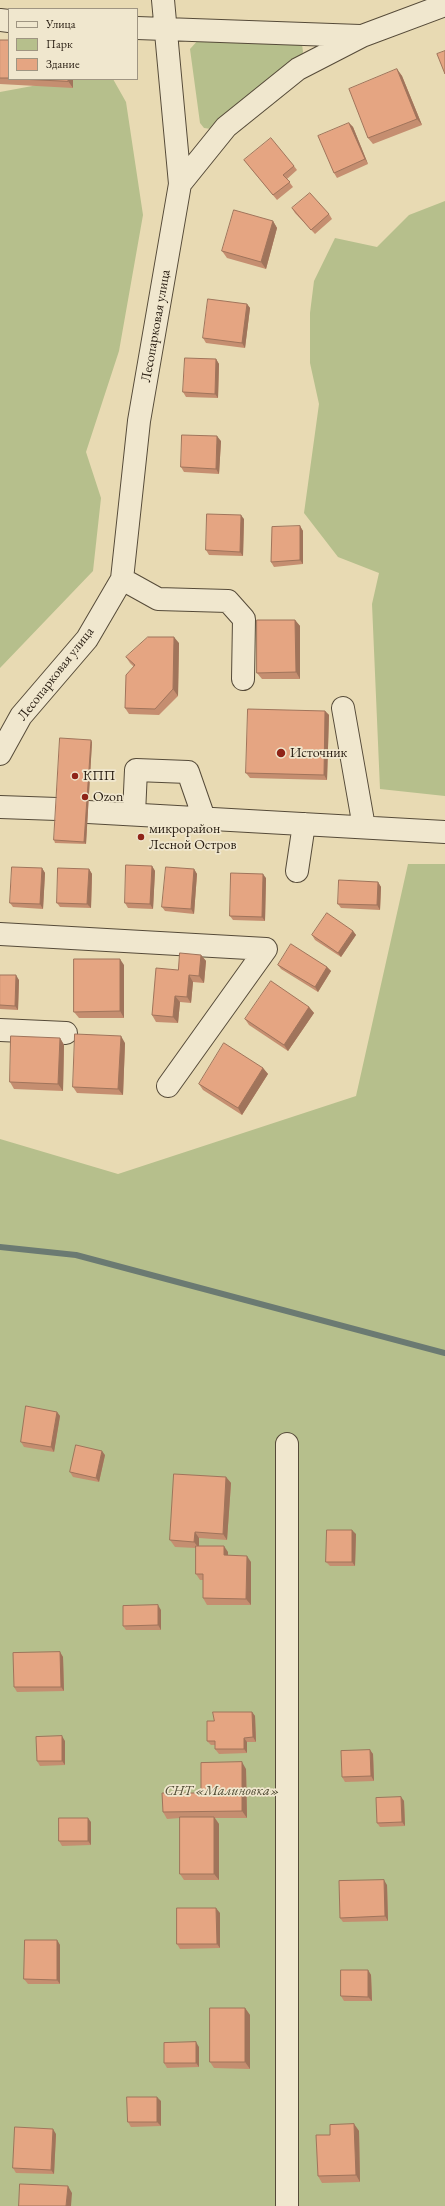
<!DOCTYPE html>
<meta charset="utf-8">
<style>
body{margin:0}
#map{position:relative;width:445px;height:2206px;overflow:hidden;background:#e8dab3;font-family:"EB Garamond",serif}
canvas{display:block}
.legend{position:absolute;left:8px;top:8px;width:130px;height:72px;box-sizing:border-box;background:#f0e7ce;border:1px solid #9f9582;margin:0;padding:5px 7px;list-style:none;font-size:12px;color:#261b10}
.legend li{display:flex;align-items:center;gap:8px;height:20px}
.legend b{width:20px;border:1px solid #9f9582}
</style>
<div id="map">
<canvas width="445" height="2206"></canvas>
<ul class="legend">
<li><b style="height:5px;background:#f0e7ce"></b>Улица</li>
<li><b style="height:11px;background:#b6bf8c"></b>Парк</li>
<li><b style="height:11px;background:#e5a582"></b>Здание</li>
</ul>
</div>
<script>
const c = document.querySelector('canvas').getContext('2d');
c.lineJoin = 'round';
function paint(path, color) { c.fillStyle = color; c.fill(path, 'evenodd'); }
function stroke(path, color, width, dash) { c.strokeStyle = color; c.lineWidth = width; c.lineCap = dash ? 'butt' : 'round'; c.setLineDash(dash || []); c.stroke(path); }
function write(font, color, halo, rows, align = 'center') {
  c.font = font + ' "EB Garamond",serif'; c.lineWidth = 3.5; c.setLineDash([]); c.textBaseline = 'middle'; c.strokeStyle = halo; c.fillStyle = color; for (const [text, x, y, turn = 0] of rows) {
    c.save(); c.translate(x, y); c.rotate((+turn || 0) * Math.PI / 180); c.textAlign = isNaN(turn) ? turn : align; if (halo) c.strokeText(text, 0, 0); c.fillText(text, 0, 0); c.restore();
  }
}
paint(new Path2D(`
 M200 38 302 44 303 52 301 58 211 129 204 128 200 123 190 49Z
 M70 79H113L126 102 143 215 119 351 86 452 101 498 93 571 0 668V92Z
 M445 201V796L380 789 372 604 379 573 338 557 304 513 319 404 310 363V313L314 281 335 238 377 247 409 215Z
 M408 864H445V2206H0V1139L118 1174 356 1096Z`), '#b6bf8c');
stroke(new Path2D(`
 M0 1247 76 1255 445 1353`), '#6b7a72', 6);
const minor = new Path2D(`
 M163 0 180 184
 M0 20 9 21
 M137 28 360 36
 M122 579 158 599 228 601 244 619 243 679
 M343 708 364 827
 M0 754 21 716 87 639 122 579 139 421 180 184 226 127 298 69 362 36 445 5
 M0 807 57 809
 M88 812 445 832
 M134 814 136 770 188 772 204 818
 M297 871 304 824
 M0 934 266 949 168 1086
 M0 1030 66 1033
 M287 2206V1444`);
stroke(minor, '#564b39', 24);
stroke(minor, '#f0e7ce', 22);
paint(new Path2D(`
 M0 40H9V79H73V88L0 84Z
 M397 69 402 76 422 125 373 144 368 138Z
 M349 123 353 127 368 164 337 178 334 173Z
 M244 160 294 166 297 170 287 179 293 187 277 200Z
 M292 208 329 214 332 219 315 234 295 213Z
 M273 221 277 228 266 269 227 258 222 251Z
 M247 304 250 308 245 348 206 343 203 338Z
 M216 359 219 364 218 398 186 397 183 392Z
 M221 441 219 474 184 472 181 467Z
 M244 519 243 556 209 555 206 550Z
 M300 526 303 531V564L274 567 271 562Z
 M295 620 300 626V679H262L257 673Z
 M179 643 178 696 159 715 129 714 125 708 134 667 130 663 126 657Z
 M325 711 329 715 327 780 250 778 246 773Z
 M92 742 86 844 55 843 54 840Z
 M152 866 155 871 153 909 128 908 125 903Z
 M42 868 45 873 43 909 13 907 10 903Z
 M89 869 92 874 91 908 60 907 57 903Z
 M194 869 197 874 194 914 165 911 162 907Z
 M266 878 265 921 233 920 230 916Z
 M378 882 381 887 380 910 341 908 338 904Z
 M353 931 356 935 341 957 315 940 312 935Z
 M201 955 206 961 204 983 193 982 191 1003 180 1002 178 1023 156 1022 152 1015 178 970Z
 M124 965V1018H79L74 1012Z
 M278 965 327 967 331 971 318 992 281 969Z
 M0 975 19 980 18 1010 0 1009Z
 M309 1007 314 1013 288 1051 249 1025 245 1019Z
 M60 1038 64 1045 63 1091 14 1089 10 1082Z
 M125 1043 123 1095 77 1093 73 1087Z
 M263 1068 268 1074 242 1115 203 1090 199 1084Z
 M57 1412 60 1416 54 1452 24 1447 21 1442Z
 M105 1455 99 1482 73 1477 70 1472Z
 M226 1477 231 1483 227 1540 199 1538V1546L228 1552V1555L251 1562V1605H207L203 1598V1580H200L196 1574V1548L175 1547 170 1540Z
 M356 1534 355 1566H330L326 1562Z
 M161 1610V1630H126L123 1626Z
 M60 1652 63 1657 64 1691 17 1692 14 1687Z
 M252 1712 255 1716 256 1742H247V1753L219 1754 215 1749V1745H211L207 1741 214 1721Z
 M65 1741V1765L40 1766 37 1761Z
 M370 1750 373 1754 374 1781 345 1782 342 1777Z
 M246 1769 247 1818H215L219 1824V1880H184L180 1874V1818L167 1819 163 1812Z
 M401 1797 404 1801 405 1826 380 1827 377 1823Z
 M91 1822V1845L62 1846 59 1841Z
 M387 1885 388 1921 343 1922 340 1918Z
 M220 1913V1948L180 1949 177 1944Z
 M57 1940 60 1945V1984H28L24 1979Z
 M368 1970 371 1975 372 2001H344L341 1996Z
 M245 2008 250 2015V2069L214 2068 210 2062Z
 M199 2047V2067L167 2068 164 2063Z
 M161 2101V2126L131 2127 128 2122Z
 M354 2124 359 2131 360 2182 322 2183 318 2176 330 2135Z
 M56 2134 54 2174 16 2173 13 2168Z`), '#c58e70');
paint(new Path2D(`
 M397 69 402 76 422 125 417 119Z
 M68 79H73V88L68 81Z
 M349 123 353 127 368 164 365 159Z
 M273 221 277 228 266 269 261 262Z
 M247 304 250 308 245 348 242 343Z
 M216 359 219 364 218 398 215 394Z
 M217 436 221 441 219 474 216 469Z
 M241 515 244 519 243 556 240 552Z
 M300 526 303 531V564L300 560Z
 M295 620 300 626V679L296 672Z
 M174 637 179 643 178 696 173 689Z
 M325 711 329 715 327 780 324 775Z
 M91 740 92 742 86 844 84 842Z
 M152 866 155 871 153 909 150 904Z
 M42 868 45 873 43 909 40 904Z
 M89 869 92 874 91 908 87 904Z
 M194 869 197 874 194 914 191 909Z
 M263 874 266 878 265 921 262 917Z
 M378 882 381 887 380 910 377 905Z
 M353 931 356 935 341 957 338 953Z
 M201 955 206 961 204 983 199 976Z
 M120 959 124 965V1018L120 1011Z
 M327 967 331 971 318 992 315 987Z
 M16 975 19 980 18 1010 15 1006Z
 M189 975 193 982 191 1003 187 997Z
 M175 996 180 1002 178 1023 173 1017Z
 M309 1007 314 1013 288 1051 284 1045Z
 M121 1036 125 1043 123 1095 118 1089Z
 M60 1038 64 1045 63 1091 58 1084Z
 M263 1068 268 1074 242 1115 238 1108Z
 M57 1412 60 1416 54 1452 51 1447Z
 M102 1451 105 1455 99 1482 96 1478Z
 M226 1477 231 1483 227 1540 223 1534Z
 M352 1530 356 1534 355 1566 352 1562Z
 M195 1532 199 1538V1548L194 1542Z
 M224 1546 228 1552V1562L224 1555Z
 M247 1556 251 1562V1605L246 1599Z
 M158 1605 161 1610V1630L158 1625Z
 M60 1652 63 1657 64 1691 61 1687Z
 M252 1712 255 1716 256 1742 253 1737Z
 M62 1736 65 1741V1765L62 1761Z
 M244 1738 247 1742V1753L244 1749Z
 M370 1750 373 1754 374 1781 371 1776Z
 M242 1762 246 1769 247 1818 242 1811Z
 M401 1797 404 1801 405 1826 402 1822Z
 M214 1817 219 1824V1880L214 1874Z
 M88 1818 91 1822V1845L88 1841Z
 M384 1880 387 1885 388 1921 385 1916Z
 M216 1908 220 1913V1948L217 1944Z
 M57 1940 60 1945V1984L57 1980Z
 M368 1970 371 1975 372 2001 368 1997Z
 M245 2008 250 2015V2069L245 2062Z
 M196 2042 199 2047V2067L196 2063Z
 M157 2097 161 2101V2126L157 2122Z
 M354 2124 359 2131 360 2182 356 2175Z
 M53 2129 56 2134 54 2174 51 2170Z
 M68 2186 72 2193 71 2206H66Z`), '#a0745b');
const building = new Path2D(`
 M0 40H9V78H0Z
 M445 51V74L437 54Z
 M397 69 417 119 368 138 349 89Z
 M20 79H68V81Z
 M349 123 365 159 334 173 318 136Z
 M271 138 294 166 283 175 290 182 273 195 244 160Z
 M310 193 329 214 311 230 292 208Z
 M234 210 273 221 261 262 222 251Z
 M208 299 247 304 242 343 203 338Z
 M185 358 216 359 215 394 183 392Z
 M182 435 217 436 216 469 181 467Z
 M207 514 241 515 240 552 206 550Z
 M300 526V560L271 562 272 527Z
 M257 620H295L296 672 257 673Z
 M148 637H174L173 689 155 709 125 708 126 675 135 665 126 657Z
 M248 709 325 711 324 775 246 773Z
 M60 738 91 740 84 842 54 840Z
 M126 865 152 866 150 904 125 903Z
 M12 867 42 868 40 904 10 903Z
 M166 867 194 869 191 909 162 907Z
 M58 868 89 869 87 904 57 903Z
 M231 873 263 874 262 917 230 916Z
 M339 880 378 882 377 905 338 904Z
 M327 913 353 931 338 953 312 935Z
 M291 944 327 967 315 987 278 965Z
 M180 953 201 955 199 976 189 975 187 997 175 996 173 1017 152 1015 156 968 178 970Z
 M74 959H120V1011L74 1012Z
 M0 975H16L15 1006 0 1005Z
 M271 981 309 1007 284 1045 245 1019Z
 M75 1034 121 1036 118 1089 73 1087Z
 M11 1036 60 1038 58 1084 10 1082Z
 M224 1043 263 1068 238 1108 199 1084Z
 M26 1406 57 1412 51 1447 21 1442Z
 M76 1445 102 1451 96 1478 70 1472Z
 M174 1474 226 1477 223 1534 195 1532 194 1542 170 1540Z
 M327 1530H352V1562H326Z
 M196 1546H224V1555L247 1556 246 1599 203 1598V1574H196Z
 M158 1605V1625L123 1626V1606Z
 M60 1652 61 1687H14L13 1653Z
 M213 1712H252L253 1737 244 1738V1749H215V1741H207V1721H214Z
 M62 1736V1761H37L36 1737Z
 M370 1750 371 1776 342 1777 341 1751Z
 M242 1762V1811L163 1812 162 1793H201V1763Z
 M401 1797 402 1822 377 1823 376 1798Z
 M180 1817H214V1874H180Z
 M59 1818H88V1841H59Z
 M384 1880 385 1916 340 1918 339 1881Z
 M177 1908H216L217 1944H177Z
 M25 1940H57V1980L24 1979Z
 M341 1970H368V1997L341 1996Z
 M210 2008H245V2062H210Z
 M196 2042V2063H164V2043Z
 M127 2097H157V2122H128Z
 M354 2124 356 2175 318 2176 316 2135H330V2125Z
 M15 2127 53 2129 51 2170 13 2168Z
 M20 2184 68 2186 66 2206H19Z`);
paint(building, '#e5a582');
stroke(building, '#a0745b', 1);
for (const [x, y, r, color] of [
 [281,753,5,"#8f2418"],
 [75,776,4,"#8f2418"],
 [85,797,4,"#8f2418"],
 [141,837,4,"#8f2418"]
]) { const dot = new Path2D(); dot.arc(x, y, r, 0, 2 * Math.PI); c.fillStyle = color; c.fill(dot); stroke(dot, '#f0e7ce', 1.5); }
write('14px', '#261b10', '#f0e7ce', [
 ["Лесопарковая улица",156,326,-80],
 ["Лесопарковая улица",56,674,-52]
]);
write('14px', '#261b10', '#f0e7ce', [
 ["Источник",290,753],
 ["КПП",83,776],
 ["Ozon",93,797],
 ["микрорайон",149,829],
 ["Лесной Остров",149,845]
], 'left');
write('italic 14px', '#514c35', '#f0e7ce', [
 ["СНТ «Малиновка»",222,1791]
]);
</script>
